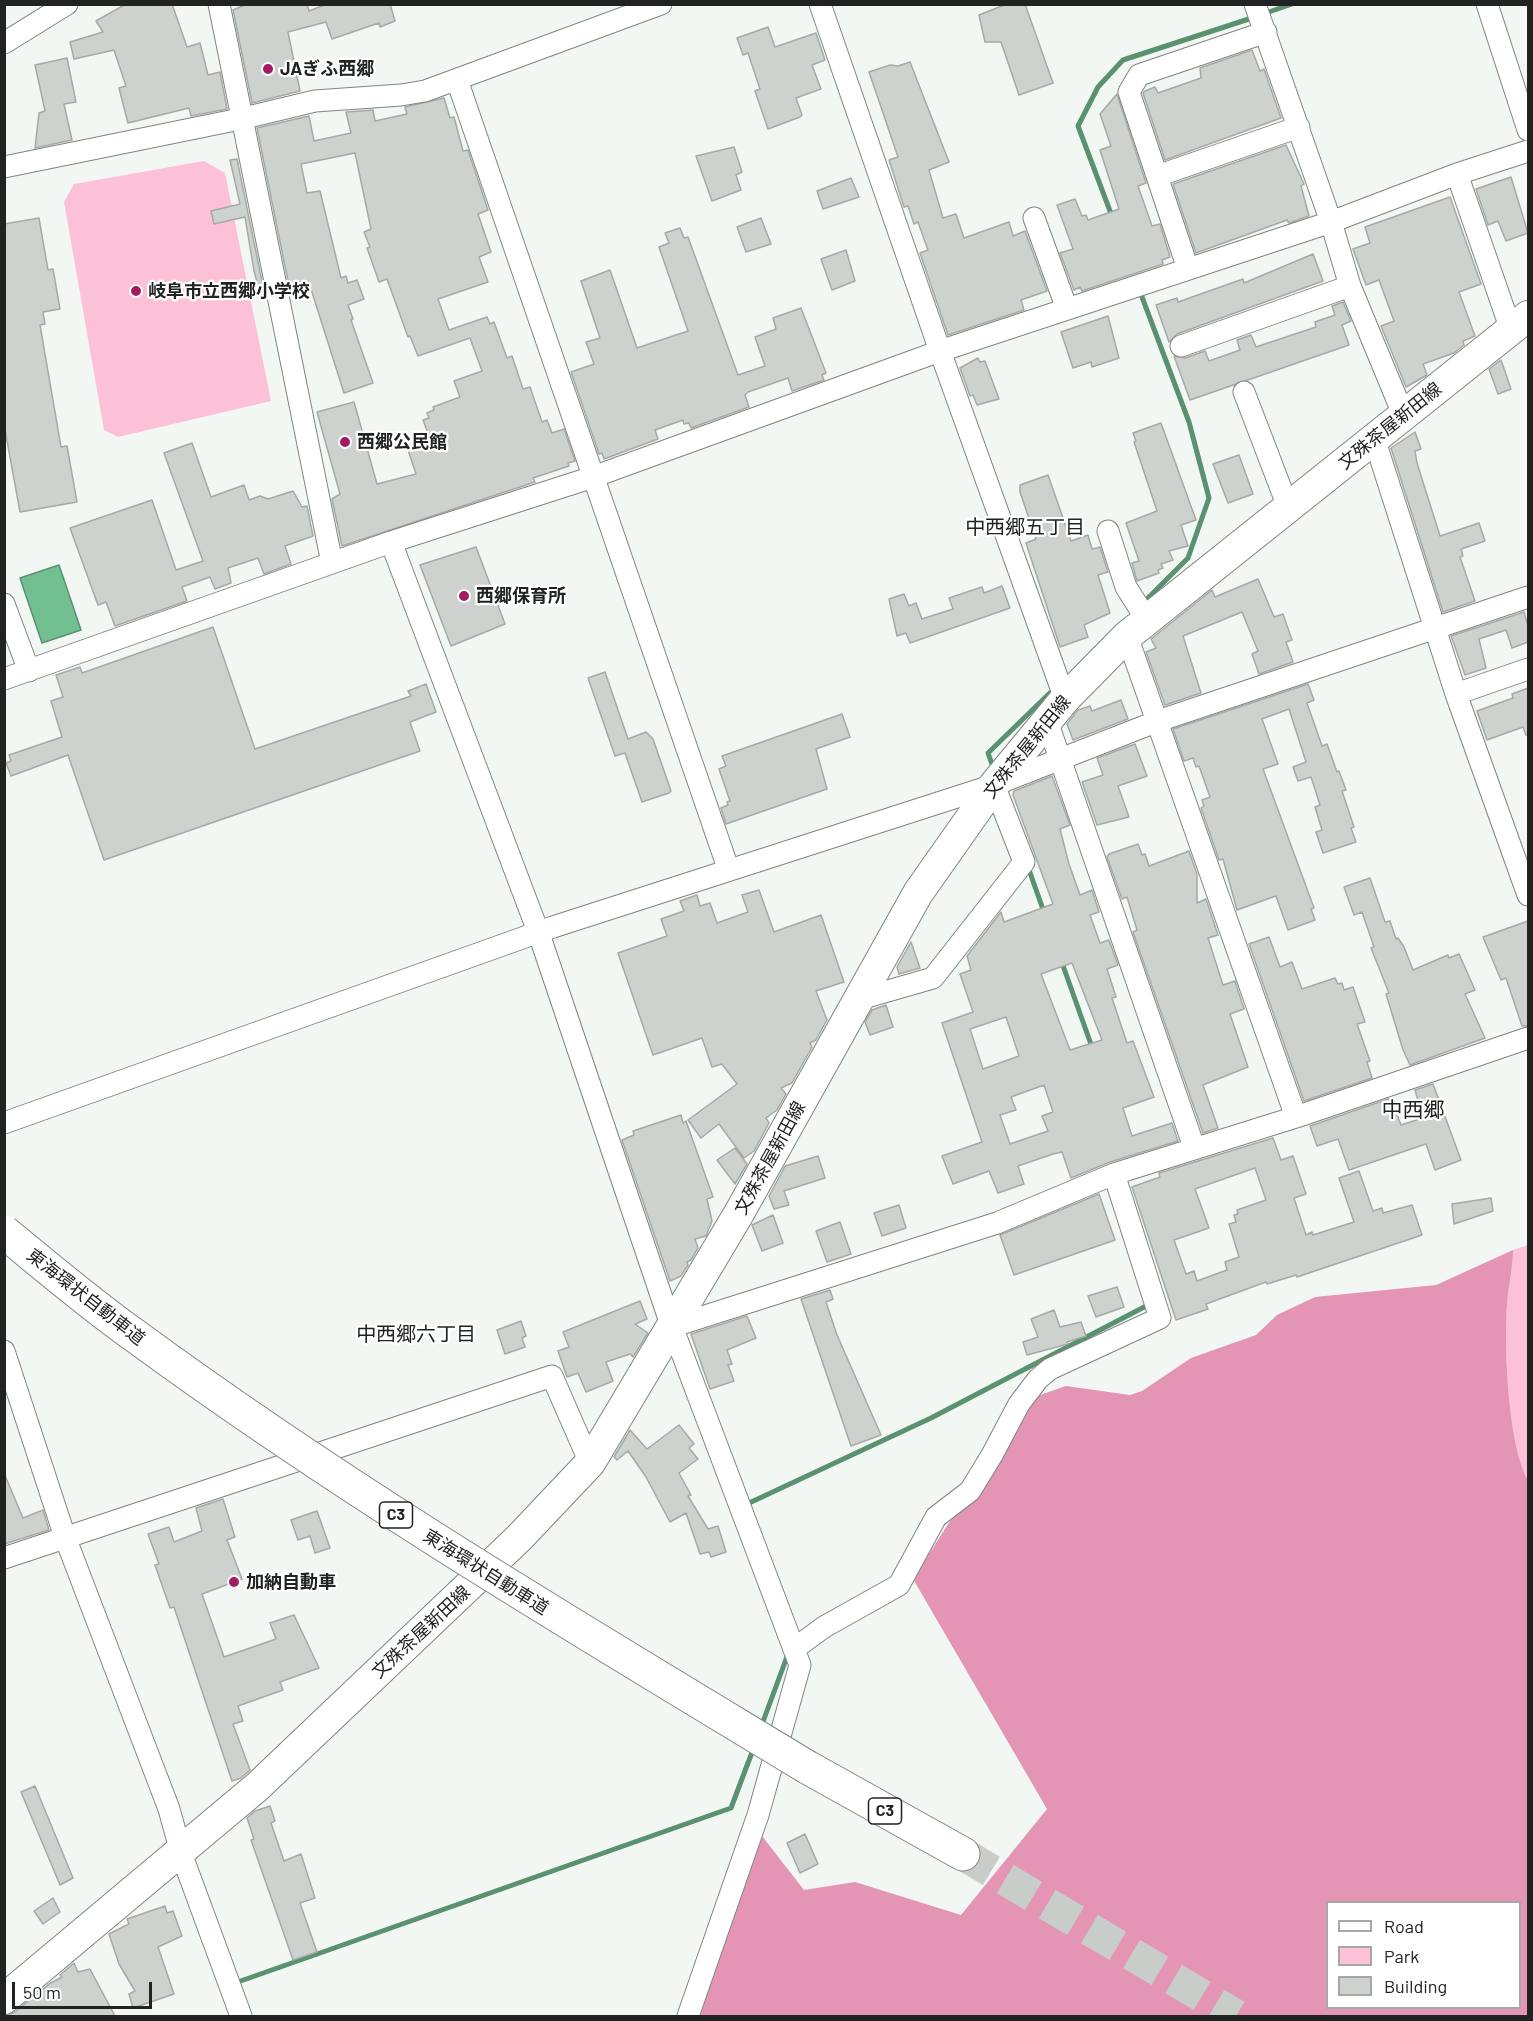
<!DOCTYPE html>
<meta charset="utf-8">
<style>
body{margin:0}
#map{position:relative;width:1533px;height:2021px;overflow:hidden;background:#f2f7f3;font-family:Barlow,sans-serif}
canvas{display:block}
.frame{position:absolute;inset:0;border:6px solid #212322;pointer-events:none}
.legend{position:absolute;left:1326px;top:1901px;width:195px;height:108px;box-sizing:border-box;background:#fff;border:2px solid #a6a7a7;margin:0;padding:8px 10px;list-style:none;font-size:18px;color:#212322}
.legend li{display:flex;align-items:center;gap:12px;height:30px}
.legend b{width:30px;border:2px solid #a6a7a7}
.scale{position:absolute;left:12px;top:1982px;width:140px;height:27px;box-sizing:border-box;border:3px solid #212322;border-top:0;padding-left:8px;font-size:18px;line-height:21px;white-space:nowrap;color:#212322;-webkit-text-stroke:4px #fff;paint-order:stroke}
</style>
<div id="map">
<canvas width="1533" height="2021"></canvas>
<div class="frame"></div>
<ul class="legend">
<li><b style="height:8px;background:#fff"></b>Road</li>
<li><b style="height:16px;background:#fdc1d7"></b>Park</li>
<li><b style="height:16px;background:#cdd2ce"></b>Building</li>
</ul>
<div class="scale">50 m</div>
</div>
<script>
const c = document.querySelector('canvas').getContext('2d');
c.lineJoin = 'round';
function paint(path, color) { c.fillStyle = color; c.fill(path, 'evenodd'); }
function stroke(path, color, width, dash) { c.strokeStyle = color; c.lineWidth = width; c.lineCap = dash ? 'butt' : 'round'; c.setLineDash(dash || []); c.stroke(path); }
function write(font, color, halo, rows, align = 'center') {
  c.font = font + ' Barlow,"Noto Sans JP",sans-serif'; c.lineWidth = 4.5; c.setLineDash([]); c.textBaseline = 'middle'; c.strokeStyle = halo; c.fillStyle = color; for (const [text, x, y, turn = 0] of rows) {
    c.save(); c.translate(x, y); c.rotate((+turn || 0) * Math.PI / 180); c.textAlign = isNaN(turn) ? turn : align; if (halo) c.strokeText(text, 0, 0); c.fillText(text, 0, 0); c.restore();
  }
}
paint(new Path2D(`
 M204 161 225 173 271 401 118 437 104 430 64 202 74 184Z
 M1528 1245V1480C1508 1445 1504 1347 1507 1305 1508 1287 1513 1269 1513 1250Z`), '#fdc1d7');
paint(new Path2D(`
 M1513 1250C1513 1269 1508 1287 1507 1305 1504 1347 1508 1445 1528 1480V2016H697L762 1836 804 1890 855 1882 961 1915 1047 1809 913 1579 1012 1424 1034 1397 1066 1386 1130 1395 1142 1391 1191 1358 1256 1335 1277 1315 1315 1297 1436 1285ZM1328 1902H1520V2008H1328Z`), '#e495b4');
const water = new Path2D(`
 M59 565 81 630 42 643 20 578Z`);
paint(water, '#72c092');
stroke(water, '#5a9170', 1.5);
stroke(new Path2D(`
 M1263 14 1292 4
 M1113 219 1078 126 1098 87 1123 60 1255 17
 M1139 289 1189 422 1209 498 1188 558 1143 603
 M994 770 988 753 1056 687
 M1028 867 1045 915
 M1061 960 1093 1050
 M749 1508 747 1504 931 1418 1148 1305
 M761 1727 788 1654
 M235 1983 731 1808 754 1747`), '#5a9170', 5);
const building = new Path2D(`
 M126 4H172L187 47 200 43 208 75 220 72 227 109 191 116 189 108 128 123 119 88 126 86 114 50 74 59 70 42 103 32 96 21Z
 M247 4H307L309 11 327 4H390L395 21 380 27 379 23 332 39 326 22 288 32 300 91 252 103 233 10Z
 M1007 4H1025L1053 83 1019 95 1001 42H985L979 15Z
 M768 27 775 47 816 33 825 60 812 65 821 89 796 98 802 115 800 117 768 129 755 91 760 89 748 53 743 55 737 38Z
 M1252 50 1260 71 1264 69 1281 118 1165 160 1143 93 1145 91 1155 87 1158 93 1201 78 1200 68Z
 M67 58 76 102 64 104 72 140 35 148 39 113 45 111 35 65Z
 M910 62 949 162 929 170 943 218 956 214 964 238 1009 222 1013 236 1025 231 1047 291 1021 300 1024 310 948 335 920 253 928 250 918 222 914 224 908 206 904 207 889 160 898 157 869 72 890 65 898 66Z
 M1117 94 1146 183 1138 186 1152 226 1160 224 1170 257 1162 260 1163 264 1082 291 1080 287 1074 290 1060 253 1073 249 1057 205 1075 199 1082 216 1086 215 1088 220 1119 209 1100 150 1111 146 1100 114Z
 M444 98 450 118 454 117 463 151 468 150 488 210 478 214 491 252 479 257 488 282 438 299 449 330 487 317 490 324 494 322 507 358 512 356 523 389 530 387 542 422 547 420 552 433 564 429 575 461 568 463 569 466 533 478 535 482 342 546 332 499 340 494 317 412 354 402 377 484 416 474 407 447 430 439 423 420 429 418 427 413 434 410 433 407 460 397 454 381 482 371 470 338 418 356 410 336 408 337 387 279 379 282 367 248 370 247 364 232 371 229 355 153 301 164 307 193 320 191 341 278 346 276 348 283 357 280 364 299 348 305 353 319 351 320 373 383 344 393 310 286 290 291 257 128 309 116 314 141 351 133 346 112 373 110 375 121 407 114 405 107Z
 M1286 145 1304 184 1301 186 1309 216 1289 223 1287 220 1196 253 1173 184Z
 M734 147 742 172 736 175 741 190 712 201 696 156Z
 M237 159 265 296H261L254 271 245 217 214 224 211 211 240 204 230 160Z
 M1511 177 1528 233 1506 241 1498 221 1488 225 1476 189Z
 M851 178 859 197 823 209 817 191Z
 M1450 197 1481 284 1459 292 1475 336 1463 341 1464 345 1454 353 1423 364 1427 375 1406 387 1381 326 1394 321 1379 280 1366 285 1353 249 1370 243 1365 227Z
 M39 218 48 270 53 269 60 309 43 312 45 324 40 325 61 447 67 446 77 502 20 512 4 424V224Z
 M761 218 771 244 746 252 737 227Z
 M680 228 684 238 688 237 738 375 765 366 755 337 776 329 773 318 801 308 826 373 822 375 824 380 792 391 788 378 748 392 745 395 749 407 691 428 689 423 684 424 683 420 655 430 658 439 604 459 602 453 599 454 571 372 594 364 586 342 600 338 581 281 610 270 637 348 688 331 659 247 669 243 665 233Z
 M846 250 855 281 832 290 821 259Z
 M1313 254 1323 281 1177 334 1169 342 1156 305 1177 298 1178 302 1243 279 1244 283Z
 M1343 302 1351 321 1342 325 1349 345 1190 400 1174 356 1185 358 1205 351 1209 361 1240 350 1237 340 1251 335 1256 347 1316 327 1315 322 1335 315 1332 306Z
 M1108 316 1119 358 1092 367 1091 362 1073 368 1061 332Z
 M978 358 980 362 985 361 999 399 977 405 973 395 970 396 960 368Z
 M1501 360 1511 389 1498 394 1489 369Z
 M1161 423 1196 520 1181 525 1188 546 1169 551 1173 560 1161 564 1163 568 1158 570 1159 573 1137 581 1132 563 1139 561 1126 523 1157 511 1134 442 1136 441 1133 433Z
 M1415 432 1421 449 1415 451 1417 463 1440 536 1479 523 1485 541 1461 549 1463 556 1460 557 1475 601 1443 612 1391 448Z
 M192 443 211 497 244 485 249 500 260 496 268 499 293 491 302 507 307 506 313 536 285 546 291 564 264 574 258 558 228 568 231 583 215 589 210 577 182 587 187 601 115 626 106 602 98 605 70 528 152 500 176 570 203 561 164 453Z
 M1239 455 1253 494 1228 503 1213 464Z
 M1048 475 1071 541 1088 535 1092 549 1100 547 1108 572 1098 575 1110 613 1084 625 1088 637 1060 647 1026 543 1036 539 1020 492V485Z
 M476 547 505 624 451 646 420 565Z
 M1258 579 1274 617 1283 614 1292 640 1286 642 1293 662 1259 674 1252 654 1258 651 1242 612 1183 636 1201 693 1165 705 1146 652 1156 648 1151 639 1212 590 1215 597Z
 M1002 586 1010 608 910 643 906 633 897 636 889 599 904 594 909 606 916 603 922 619 953 609 949 598 982 587 984 593Z
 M1524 612 1528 626V642L1512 648 1506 630 1479 639 1486 668 1465 675 1451 636Z
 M213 627 255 749 411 696 408 691 426 684 436 712 410 722 420 751 104 860 68 755 11 776 6 763 11 761 9 755 62 737 51 701 63 697 56 675 80 667 82 673Z
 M605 672 628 739 646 732 653 739 671 791 669 793 642 802 625 753 615 756 588 678Z
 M1308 684 1314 700 1307 703 1322 746 1327 744 1337 772 1339 771 1346 790 1342 791 1354 827 1351 828 1356 842 1323 853 1316 832 1322 830 1315 807 1320 805 1311 777 1298 781 1293 767 1306 762 1289 709 1262 719 1278 764 1263 769 1314 908 1311 909 1315 920 1288 930 1276 896 1237 910 1223 859 1219 860 1201 808 1204 806 1202 800 1210 797 1199 766 1196 767 1193 758 1184 761 1173 729Z
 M1528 688V735H1526L1523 727 1487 740 1477 711 1513 698 1512 694Z
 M1121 700 1128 719 1073 740 1067 724 1078 710 1090 706 1092 711Z
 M842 714 850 737 816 749 827 789 726 824 721 808 728 805 727 802 730 801 719 769 726 766 722 756Z
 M1135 744 1147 776 1118 786 1129 817 1097 825 1082 782 1103 775 1097 758Z
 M1052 776 1070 825 1060 829 1069 864 1080 895 1092 890 1099 912 1090 915 1100 943 1109 940 1118 965 1107 969 1116 997 1112 998 1127 1043 1133 1041 1154 1097 1123 1108 1132 1136 1172 1123 1178 1141 1110 1162 1071 1178 1062 1152 1053 1154 1018 1166 1024 1184 998 1193 989 1171 953 1184 942 1156 982 1142 942 1023 973 1012 960 974 971 970 967 956 1001 912 1004 922 1053 904 1013 795 1014 791ZM1072 963 1102 1040 1070 1050 1041 974ZM1006 1017 1019 1056 983 1069 970 1029ZM1044 1085 1053 1112 1042 1116 1048 1131 1010 1144 1000 1115 1016 1110 1011 1097Z
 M1138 844 1142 855 1145 854 1149 866 1189 851 1197 874V903L1206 899 1218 935 1208 938 1223 985 1235 981 1244 1009 1230 1014 1248 1067 1203 1085 1218 1128 1203 1133 1133 932 1137 930 1127 897 1122 899 1107 857 1109 854Z
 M1370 878 1385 922 1390 921 1396 939 1398 938 1404 947 1413 970 1448 955 1449 958 1459 954 1475 990 1465 994 1485 1038 1410 1065 1403 1050 1386 994 1389 993 1371 948 1374 947 1362 912 1354 915 1344 887Z
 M759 890 774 932 821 915 844 982 816 991 827 1020 816 1040 810 1043 812 1047 792 1083 781 1088 786 1094 777 1110 766 1118 769 1123 754 1151 744 1158 719 1124 701 1138 688 1120 737 1084 722 1064 712 1067 702 1038 653 1055 618 953 667 936 661 919 684 911 680 901 697 895 700 906 710 903 717 923 748 912 742 895Z
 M1528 921V1026H1522L1506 978 1501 980 1483 937Z
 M1269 937 1280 967 1292 962 1302 989 1335 978 1338 984 1342 983 1344 990 1353 987 1365 1022 1357 1024 1370 1061 1367 1062 1372 1078 1304 1101 1249 944Z
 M911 942 920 968 899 974 897 967Z
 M886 1005 893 1027 870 1035 865 1022 872 1010Z
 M1433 1084 1461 1160 1435 1170 1426 1144 1349 1170 1338 1139 1317 1146 1310 1126 1391 1098 1401 1125 1423 1118 1415 1090Z
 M681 1115 683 1123 686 1121 713 1197 707 1199 712 1221 706 1236 695 1239 698 1248 691 1260 687 1262 688 1265 681 1276 670 1281 622 1140 634 1135 633 1131Z
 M1273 1138 1281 1160 1293 1156 1306 1194 1294 1198 1306 1235 1312 1232 1313 1235 1354 1222 1339 1178 1359 1171 1373 1211 1382 1208 1383 1213 1412 1205 1422 1235 1297 1277 1296 1275 1267 1284 1266 1282 1206 1304 1208 1309 1176 1320 1132 1187 1160 1177 1159 1173ZM1255 1168 1266 1200 1237 1210 1238 1214 1234 1215 1236 1222 1229 1224 1239 1257 1225 1262 1227 1270 1197 1281 1194 1271 1186 1274 1174 1240 1209 1228 1195 1189Z
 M735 1148 747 1164 735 1184 717 1160Z
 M818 1156 825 1178 784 1191 789 1205 774 1209 769 1196 785 1166Z
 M1099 1194 1115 1240 1014 1275 1000 1235Z
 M1491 1198 1493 1211 1454 1224 1452 1204Z
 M899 1205 906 1228 882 1236 874 1213Z
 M773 1215 783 1243 762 1251 752 1225Z
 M840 1222 851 1254 827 1262 816 1231Z
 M1117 1287 1124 1307 1096 1317 1088 1296Z
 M830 1290 833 1299 826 1302 837 1335 881 1435 851 1446 801 1299Z
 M640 1301 647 1319 635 1324 648 1333 633 1357 630 1354 606 1362 613 1381 586 1392 578 1373 567 1377 558 1351 569 1347 563 1332Z
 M1054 1310 1060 1327 1081 1322 1086 1336 1067 1342 1068 1344 1027 1355 1023 1342 1038 1337 1031 1319Z
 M747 1316 756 1338 727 1350 732 1364 728 1365 734 1381 710 1389 691 1334Z
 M521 1321 526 1336 522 1338 525 1347 505 1354 497 1330Z
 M679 1425 694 1444 689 1448 698 1459 679 1473 691 1495 688 1496 708 1529 718 1526 726 1552 711 1557 709 1552 700 1554 686 1513 670 1522 646 1477 628 1451 617 1460 614 1457 630 1430 647 1449Z
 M4 1473 23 1518 43 1510 49 1530 4 1544Z
 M223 1499 235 1537 227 1540 242 1579 202 1594 224 1657 276 1639 270 1623 294 1615 319 1668 280 1682 283 1690 238 1706 243 1721 233 1724 250 1770 241 1778 232 1781 174 1607 170 1608 155 1565 159 1564 148 1534 169 1527 174 1542 202 1531 196 1508Z
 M317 1511 330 1548 315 1553 310 1536 298 1540 291 1520Z
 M35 1786 73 1878 60 1885 21 1792Z
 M270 1806 275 1821 271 1823 284 1861 301 1854 315 1898 300 1903 317 1952 293 1960 251 1840 254 1839 247 1818 255 1811Z
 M805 1834 818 1864 800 1873 787 1843Z
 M53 1898 60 1912 43 1924 34 1911Z
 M165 1906 167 1913 173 1911 182 1936 158 1947 174 1994 133 2008 129 1994 135 1991 119 1964 109 1934 129 1924 127 1919Z
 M74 1963 78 1972 90 1969 115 2016H4L15 2012 49 1984 62 1977 60 1975Z`);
paint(building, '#cdd2ce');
stroke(building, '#a5aaa7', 1.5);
stroke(new Path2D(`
 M963 1854 1236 2016`), '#c8cdc9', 33, [33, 16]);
const minor = new Path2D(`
 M219 4 332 563
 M820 4 940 351 1065 699
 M1255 4 1331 222 1350 286 1403 414
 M1487 4 1528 130
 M4 43 67 4
 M457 80 728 868
 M4 167 240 119 315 101 401 95 425 91 661 4
 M1457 174 1511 330
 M1157 176 1299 127
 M1034 218 1067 309
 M1188 269 1129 92 1139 75 1266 32
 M1181 346 1350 286
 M1244 392 1288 507
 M1374 438 1456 694 1528 895
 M1108 531 1126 587 1147 620
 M391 542 539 934 668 1316 800 1665 758 1815 688 2016
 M4 604 29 671
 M1127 636 1296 1117
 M4 679 391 542 593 477 940 351 1331 222 1457 174 1528 151
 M1456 694 1528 669
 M1047 721 1194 1147
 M860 999 933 978 1024 862 994 785
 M4 1123 553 927 994 785 1158 721 1528 597
 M674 1326 997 1223 1114 1174 1296 1117 1528 1038
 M4 1351 65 1537 169 1809 181 1853 241 2016
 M4 1558 552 1376 590 1463
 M794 1649 824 1627 899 1585 936 1517 970 1491 992 1455 1019 1404 1038 1379 1050 1369 1160 1318 1114 1174`);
const secondary = new Path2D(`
 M4 1999 257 1787 519 1538 590 1463 738 1215 918 893 994 785 1065 699 1127 636 1528 316`);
const motorway = new Path2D(`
 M807 1767 963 1854`);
stroke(minor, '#808582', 23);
stroke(secondary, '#808582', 32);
stroke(motorway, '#808582', 35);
stroke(minor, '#fff', 21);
stroke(secondary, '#fff', 30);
stroke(motorway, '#fff', 33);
const motorwayBridge = new Path2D(`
 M4 1232C47 1267 89 1303 134 1335 349 1493 579 1629 807 1767`);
stroke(motorwayBridge, '#808582', 35, []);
stroke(motorwayBridge, '#fff', 33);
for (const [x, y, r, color] of [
 [268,69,6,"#a41b64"],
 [136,291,6,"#a41b64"],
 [345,442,6,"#a41b64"],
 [464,596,6,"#a41b64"],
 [234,1582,6,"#a41b64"]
]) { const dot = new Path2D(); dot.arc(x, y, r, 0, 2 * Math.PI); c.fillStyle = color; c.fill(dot); stroke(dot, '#fff', 2); }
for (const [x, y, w] of [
 [396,1515,33],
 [885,1811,33]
]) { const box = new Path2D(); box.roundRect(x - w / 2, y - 13, w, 26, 4.5); c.fillStyle = '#fff'; c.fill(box); stroke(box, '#212322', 1.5); }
write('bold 16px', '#212322', null, [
 ["C3",396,1515],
 ["C3",885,1811]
]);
write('bold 18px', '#212322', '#fff', [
 ["JAぎふ西郷",280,69],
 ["岐阜市立西郷小学校",148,291],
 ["西郷公民館",357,442],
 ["西郷保育所",476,596],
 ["加納自動車",246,1582]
], 'left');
write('18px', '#212322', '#fff', [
 ["文殊茶屋新田線",1390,426,-39],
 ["文殊茶屋新田線",1027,747,-51],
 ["文殊茶屋新田線",770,1158,-61],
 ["東海環状自動車道",86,1297,38],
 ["東海環状自動車道",486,1572,32],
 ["文殊茶屋新田線",421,1632,-43]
]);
write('20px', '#212322', '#fff', [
 ["中西郷五丁目",1025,527],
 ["中西郷六丁目",416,1334]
]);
write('21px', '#212322', '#fff', [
 ["中西郷",1413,1110]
]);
</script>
